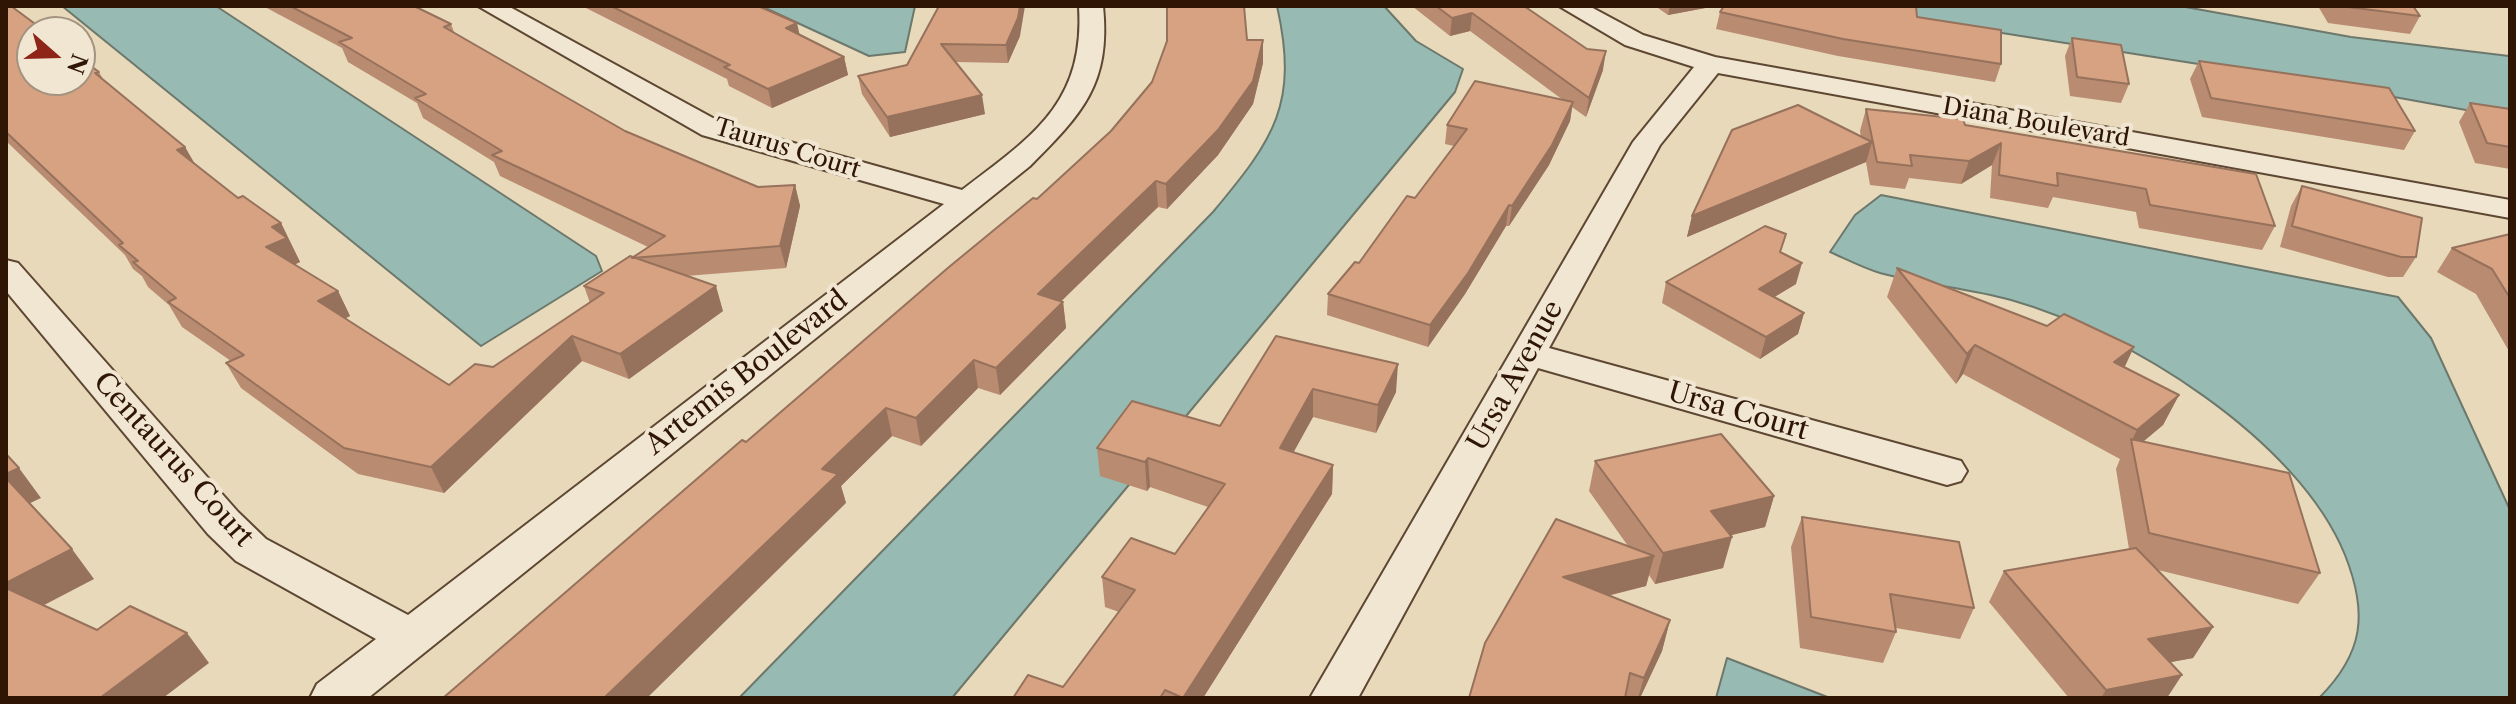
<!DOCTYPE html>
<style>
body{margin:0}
#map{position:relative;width:2516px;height:704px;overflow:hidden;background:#e8d9ba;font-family:"Libre Caslon Text",serif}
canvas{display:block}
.frame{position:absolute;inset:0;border:8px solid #2f1604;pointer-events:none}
.north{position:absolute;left:16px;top:16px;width:80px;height:80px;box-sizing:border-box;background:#f0e6d2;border:2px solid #a39380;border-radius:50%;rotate:110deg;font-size:22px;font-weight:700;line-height:32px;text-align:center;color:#2f1604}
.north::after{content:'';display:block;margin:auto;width:28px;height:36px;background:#8f2418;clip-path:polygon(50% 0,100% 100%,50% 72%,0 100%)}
</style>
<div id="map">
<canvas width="2516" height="704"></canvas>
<div class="frame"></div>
<div class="north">N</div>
</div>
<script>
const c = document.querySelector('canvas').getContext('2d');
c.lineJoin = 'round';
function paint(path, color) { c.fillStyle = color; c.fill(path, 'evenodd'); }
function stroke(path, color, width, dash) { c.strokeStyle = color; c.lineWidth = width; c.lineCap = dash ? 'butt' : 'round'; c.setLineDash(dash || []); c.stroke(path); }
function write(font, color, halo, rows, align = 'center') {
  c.font = font + ' "Libre Caslon Text",serif'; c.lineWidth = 8; c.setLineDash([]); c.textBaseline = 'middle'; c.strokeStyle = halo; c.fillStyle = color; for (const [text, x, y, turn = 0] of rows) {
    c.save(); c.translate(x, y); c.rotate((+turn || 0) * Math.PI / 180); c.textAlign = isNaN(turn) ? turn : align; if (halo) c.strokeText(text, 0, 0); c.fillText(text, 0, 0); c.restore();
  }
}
const water = new Path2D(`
 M62 6H216L596 256 602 271 481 346Z
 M761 6H915L905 52 869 56Z
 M1277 6H1384L1416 41 1463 69 1455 92 952 698H739L1213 212C1274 139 1299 104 1277 6Z
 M1831 6H2180L2351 37 2509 56 2510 118 2306 81Z
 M1881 195 2398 297 2431 338 2510 510V698H2319C2364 653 2368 613 2345 555 2298 439 2128 333 2011 300 1968 288 1923 285 1880 273 1863 268 1846 259 1830 252L1855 215Z
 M1727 658 1830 698H1716Z`);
paint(water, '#97bab2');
stroke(water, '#6d786c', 2);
const street = new Path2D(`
 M478 6H508L722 123 962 190C1033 136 1085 103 1079 6H1103C1111 84 1082 114 1030 166L368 698H310L317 684 376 639 236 561 208 534 6 291V260L18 263 238 512 266 539 408 615 944 204 702 135Z
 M1559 6H1589L1643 35 1715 57 2510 200V218L1718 73 1660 145 1549 348 1961 461 1967 471 1961 481 1947 485 1538 368 1358 698H1310L1633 142 1694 67 1625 45Z`);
stroke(street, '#5d4732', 4);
paint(street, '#f0e6d2');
paint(new Path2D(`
 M6 6 99 72 103 79 185 147 195 164 238 198 281 223 300 262 294 265 338 291 350 316 345 318 449 385 493 367 590 303 584 286 648 247 500 176 494 162 423 118 417 103 348 62 342 48 263 6H414L451 24 454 32 625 131 758 187 795 185 800 206 786 268 686 276 723 311 629 379 582 361 444 493 358 474 241 388 226 363 231 361 182 327 169 305 148 287 142 276 133 269 125 255 6 141Z
 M582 6H758L800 34 844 57 848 75 772 108 729 86 727 79Z
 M939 6 1020 36 1008 63 956 62 985 114 890 137 862 94 858 76 907 65Z
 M1412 6H1524L1603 70 1586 117 1572 107 1570 121 1549 165 1509 226H1506L1465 294 1428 347 1327 315 1328 294 1359 263 1415 198 1454 146 1445 144 1447 125 1563 100 1470 31 1450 36Z
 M1655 6H1716L1668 15Z
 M2318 6H2413L2420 16 2410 34 2328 23Z
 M1720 12 1917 17 2001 64 1995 82 1838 56 1716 29Z
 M2072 38 2129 84 2121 103 2070 96 2065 56Z
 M1247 40H1263V63L1253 104 1218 155 1167 209 1158 207 1061 301 1063 302 1066 328 1000 395 978 388 921 446 892 436 841 486 846 503 746 442 1037 199Z
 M2199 61 2415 131 2404 150 2202 117 2190 79Z
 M2470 103 2510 109V169L2475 163 2459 122Z
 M1866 109 1965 125 2275 226 2262 250 2139 228 2136 212 2053 197 2048 208 1990 198 1992 165 1961 184 1909 178 1905 189 1870 185 1866 162 1687 237 1692 216 1861 137 1860 131Z
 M2302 186 2416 257 2403 277H2388L2280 247 2291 206Z
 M2510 234V353L2476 294 2437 272 2452 248Z
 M1781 252 1796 284 1774 297 1804 313 1798 334 1760 359 1662 303 1666 282Z
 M1897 268 2179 395 2163 425 2144 441 2320 573 2298 604 2158 570 2213 627 2193 658 2170 662 2167 698H2069L1989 602 2004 571 2129 549 2116 469 2120 459 1963 374 1956 384 1887 297Z
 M1276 336 1396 392 1376 433 1313 417 1293 452 1333 465 1332 494 1203 698H1013L1063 687 1119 612 1105 607 1102 577 1175 554 1208 507 1150 487 1147 491 1100 476 1097 448 1220 426Z
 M1595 461 1774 496 1765 527 1730 535 1723 568 1655 584 1649 575 1646 586 1608 596 1670 620 1662 651 1640 698H1469L1628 546 1589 491Z
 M1802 517 1974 608 1960 639 1896 628V632L1883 663 1800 648 1791 547Z`), '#b98b70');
paint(new Path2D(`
 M1020 6H1025L1020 36 1008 63 1006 45Z
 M1670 6H1716L1668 15Z
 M1472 13 1470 31 1450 36 1452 18Z
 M797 23 801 41 786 28Z
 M1263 40V63L1253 104 1218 155 1167 209 1166 184Z
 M1606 51 1603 70 1586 117 1589 98Z
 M844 57 848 75 772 108 768 89Z
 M982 95 985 114 890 137 887 117Z
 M1573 102 1570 121 1549 165 1509 226 1512 206Z
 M1872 142 1866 162 1687 237 1692 216Z
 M2001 143 1992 165 1961 184 1969 161Z
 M185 147 198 170 177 150Z
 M1156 181 1158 207 1041 321 1038 294Z
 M795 185 800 206 786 268 780 246Z
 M1509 205 1506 226 1465 294 1428 347 1430 325Z
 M281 223 300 262 279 271 266 247 272 227Z
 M1802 263 1796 284 1753 310 1759 289Z
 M716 286 723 311 629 379 620 354Z
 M338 291 350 316 331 326 318 301Z
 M1063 302 1066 328 1000 395 996 368Z
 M1804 313 1798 334 1760 359 1766 337Z
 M572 336 582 361 444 493 431 467Z
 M1975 345 1963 374 1956 384 1967 354Z
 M2134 347 2120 377 2114 362Z
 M974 360 978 388 921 446 916 418Z
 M1398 364 1396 392 1376 433 1378 405Z
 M1313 389V417L1280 477V448Z
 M2179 395 2163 425 2133 450 2132 440 2137 430Z
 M886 408 892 436 841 486 846 503 647 698H604L822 469Z
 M1148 458 1150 487 1147 491 1145 462Z
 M1333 465 1332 494 1203 698H1183Z
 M19 468 41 498 26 505 6 478V474Z
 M1774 496 1765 527 1703 542 1711 511Z
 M1732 537 1723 568 1655 584 1663 553Z
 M72 549 94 579 25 615 6 592V583Z
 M1654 556 1646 586 1556 608 1563 577Z
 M1670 620 1662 651 1640 698H1638L1644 678Z
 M2213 627 2193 658 2129 670 2148 639Z
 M187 633 209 663 163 698H100Z
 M2182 675 2167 698H2101L2106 690Z`), '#96715b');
const building = new Path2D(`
 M6 6H11L46 32H32V80H80V58L99 72 95 73 185 147 177 150 238 198 243 196 281 223 272 227 287 238 266 247 338 291 318 301 449 385 475 364 493 367 604 293 584 286 630 256 716 286 620 354 572 336 431 467 344 448 226 363 244 355 168 302 176 298 133 262 138 261 119 245 123 243 6 132Z
 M290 6H414L451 24 444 27 625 131 758 187 795 185 780 246 632 258 665 236 492 155 502 151 415 98 426 94 339 42 352 38Z
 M611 6H758L797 23 786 28 844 57 768 89 724 67 730 65Z
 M939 6H1020L1018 18 1006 45 941 44 982 95 887 117 858 76 907 65Z
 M1167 6H1244L1247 40H1263L1253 81 1218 130 1166 184 1156 181 1038 294 1063 302 996 368 974 360 916 418 886 408 822 469 838 474 604 698H443L742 440 746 442 949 267 1033 198 1037 199 1111 131 1152 82 1167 41Z
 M1436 6H1524L1587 49 1606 51 1589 98 1472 13 1452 18Z
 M1724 6H1916L1917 17 2001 30V64L1843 39 1720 12Z
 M2340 6H2413L2420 16Z
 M2072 38 2121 45 2129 84 2077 77Z
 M2199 61 2389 88 2415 131 2211 98Z
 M1475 81 1573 102 1552 145 1512 206 1509 205 1468 273 1430 325 1328 294 1355 262 1359 263 1407 196 1415 198 1467 129 1447 125Z
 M2470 103 2510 109V147L2487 143Z
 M1798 105 1872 142 1692 216 1732 130Z
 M1866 109 1963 119 1965 125 2256 174 2275 226 2150 205 2146 189 2057 173 2058 186 1999 175 2001 143 1969 161 1910 155 1912 166 1877 162Z
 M2302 186 2422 218 2416 257H2401L2292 226Z
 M1765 226 1786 234 1780 252 1802 263 1759 289 1804 313 1766 337 1666 282Z
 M2510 234V298L2492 269 2452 248Z
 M1897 268 2047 326 2064 314 2134 347 2114 362 2179 395 2137 430 1975 345 1967 354Z
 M1276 336 1398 364 1378 405 1313 389 1280 448 1333 465 1183 698 1165 690 1160 698H1013L1028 675 1063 687 1135 590 1102 577 1131 538 1175 554 1225 484 1148 458 1145 462 1097 448 1132 401 1220 426Z
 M1721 434 1774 496 1711 511 1732 537 1663 553 1595 461Z
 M2131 439 2289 473 2320 573 2149 533Z
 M6 454 19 468 6 474Z
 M6 478 72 549 6 583Z
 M1802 517 1959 542 1974 608 1890 594 1896 632 1811 617Z
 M1556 519 1654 556 1563 577 1670 620 1644 678 1630 673 1625 698H1469L1485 643Z
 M2136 548 2213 627 2148 639 2182 675 2106 690 2004 571Z
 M6 588 97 630 130 606 187 633 100 698H6Z`);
paint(building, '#d7a282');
stroke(building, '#96715b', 2);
write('24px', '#2f1604', '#f0e6d2', [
 ["Diana Boulevard",2036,123,10],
 ["Taurus Court",787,149,17]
]);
write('28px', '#2f1604', '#f0e6d2', [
 ["Artemis Boulevard",747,373,-38],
 ["Ursa Avenue",1516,376,-61],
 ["Ursa Court",1738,412,16],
 ["Centaurus Court",173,460,48]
]);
</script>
